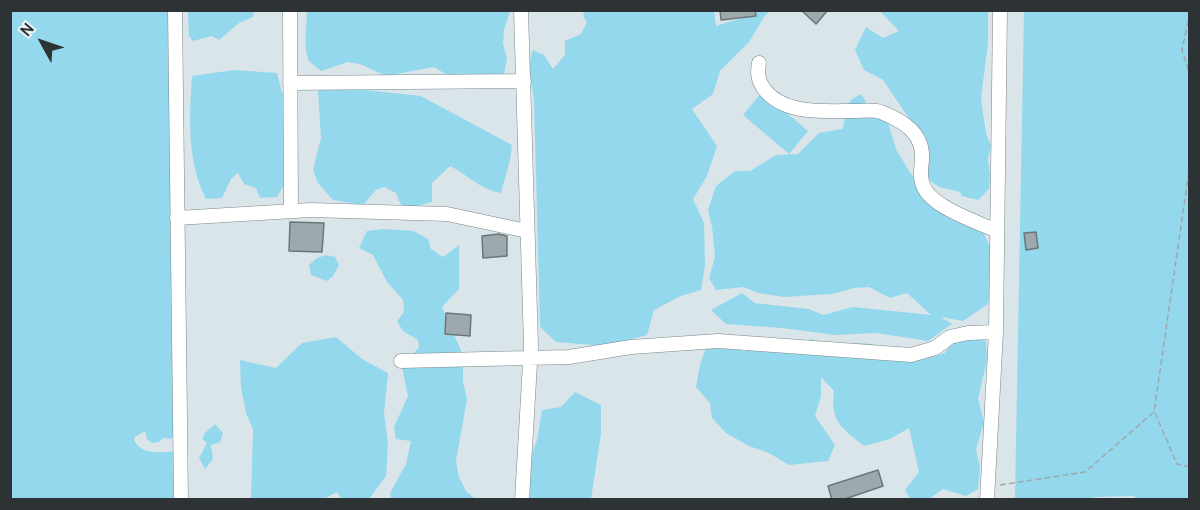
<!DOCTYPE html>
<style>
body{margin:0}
#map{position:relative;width:1200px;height:510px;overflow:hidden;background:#d9e5e9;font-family:Overpass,sans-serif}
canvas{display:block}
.frame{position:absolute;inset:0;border:12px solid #2d3234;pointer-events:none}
.north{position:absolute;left:12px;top:12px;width:60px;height:60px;-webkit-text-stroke:4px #e6f3f7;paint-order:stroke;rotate:310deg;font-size:16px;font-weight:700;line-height:24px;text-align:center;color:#2d3234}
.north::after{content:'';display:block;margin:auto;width:21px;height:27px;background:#2d3234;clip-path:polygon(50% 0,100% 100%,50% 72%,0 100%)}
</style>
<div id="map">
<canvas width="1200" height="510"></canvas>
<div class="frame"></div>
<div class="north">N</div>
</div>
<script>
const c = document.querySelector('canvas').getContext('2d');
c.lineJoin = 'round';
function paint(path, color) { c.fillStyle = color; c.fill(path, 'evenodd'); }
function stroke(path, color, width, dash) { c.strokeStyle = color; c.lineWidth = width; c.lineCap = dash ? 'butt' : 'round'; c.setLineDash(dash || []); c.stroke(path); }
paint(new Path2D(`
 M10 11H171L176 435 170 439 163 438 159 442 152 443 147 439 145 431 135 437 134 440C141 455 161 453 175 451L180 499H11Z
 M188 11V10L254 11 253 17 239 23 219 40 212 36 193 41 189 36Z
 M307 11H510L504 30 503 44 507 58 503 80 457 81 434 67 386 76 360 64 348 62 321 71C317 68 312 64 309 61 303 50 307 24 307 11Z
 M585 11H714L716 26 749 16V11H770L764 17 749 42 720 71 713 94 692 109 717 146 707 176 693 199 704 223 705 265 701 290 681 296 654 310 647 335 606 346 556 342 540 327 534 97C531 85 527 61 533 50L544 55 553 69 565 55V41L581 34 587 22 583 16Z
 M880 11H988V43L981 98 986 134 991 145 988 159 990 175 989 189 978 200 962 196 960 192 939 187 929 180 923 167 925 152 922 131 908 117 883 80 864 70 855 50 866 27 883 38 899 31Z
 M1024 11H1189V499H1137L1134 496 1095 497 1087 500H1017L1015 497Z
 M234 70 277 73 282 93 295 107 284 185 277 197 260 198 256 188 244 184 238 173 231 179 222 198 206 199C187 162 189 116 192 76Z
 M327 86 421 96 512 145 510 160 501 193C481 190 468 175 450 166L432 183V202L405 209 400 203 396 193 384 187 376 190 363 205 333 200 318 183 313 170 321 138 318 91Z
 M762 92 808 131 789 154 743 115Z
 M861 94 871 110 887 119 896 149 911 174 925 189 980 224 996 261 988 304 963 321 941 317 952 324 928 341 876 333 836 335 782 328 726 324 711 310 742 293 755 303 809 309 823 315 853 307 931 315 907 293 890 298 869 287 854 288 832 294 784 297 758 293 743 287 716 290 709 278 715 257 712 226 708 210 716 186 735 171H750L776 155 798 154 819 133 842 129C850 109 840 105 861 94Z
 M384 229 413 231 428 239 431 249 443 257 459 245V289L442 307 463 355V382L467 399 456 461 459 477 466 491 475 499H391L390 493 406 464 411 441 396 439 394 427 408 396 402 367 419 347 418 340 403 331 397 321 404 312 403 300 387 282 373 255 359 248 367 231Z
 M326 255 335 257 339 265 333 276 327 281 311 275 309 265 317 258Z
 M958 334 986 341 987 360 978 399 984 422 976 450 980 468 978 489 966 496 943 489 929 499H910L905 490 919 472 909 428 890 439 864 446C842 428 830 422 834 391L821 377V396L815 416 835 445 828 461 789 465 769 453 749 446 726 433 712 418 710 403 696 387 700 365 707 344 733 343 744 352 757 340 798 351 810 339 842 346 861 343 871 344 921 360 945 353Z
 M336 337 362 359 388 373 384 413 388 444 386 476 369 499H341L337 492 324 499H251L253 429 246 413 241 387 240 360 276 368 302 343Z
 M575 392 601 405V434L591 499H526L523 481 537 440 542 410 561 407Z
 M215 424 223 433 220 442 211 445 213 459 205 469 199 458 207 443 202 439 205 433Z`), '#94d8ee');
const building = new Path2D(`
 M720 10H755L756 16 721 20Z
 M801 10H828L816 24Z
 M290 222 324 223 322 252 289 251Z
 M1036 232 1038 248 1026 250 1024 233Z
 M498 234 507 236V256L483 258 482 236Z
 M446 313 471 315 470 336 445 334Z
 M878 470 883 486 842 500H832L828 486Z`);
paint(building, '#9da9ad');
stroke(building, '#6b767a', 1.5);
const minor = new Path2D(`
 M175 10 181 500
 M290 10 291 211
 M521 10 531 346 522 500
 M759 63C757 74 758 80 764 89 784 115 824 111 854 111 863 111 873 109 881 112 903 121 924 133 922 160 921 170 919 181 926 191 938 209 977 222 997 231
 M290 83 524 81
 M177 218 311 210 447 214 527 231
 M401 361 569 357 631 347 718 341 911 355 935 348 950 337 968 333 996 332
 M987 500 996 332 1000 10`);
stroke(minor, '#7b8689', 15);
stroke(new Path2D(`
 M1190 12 1182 50 1190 75
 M1155 413 1177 464 1190 467
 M1000 485 1085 472 1154 412 1190 164`), '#9fa9ac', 1.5, [6, 3]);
stroke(minor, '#fff', 14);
</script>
